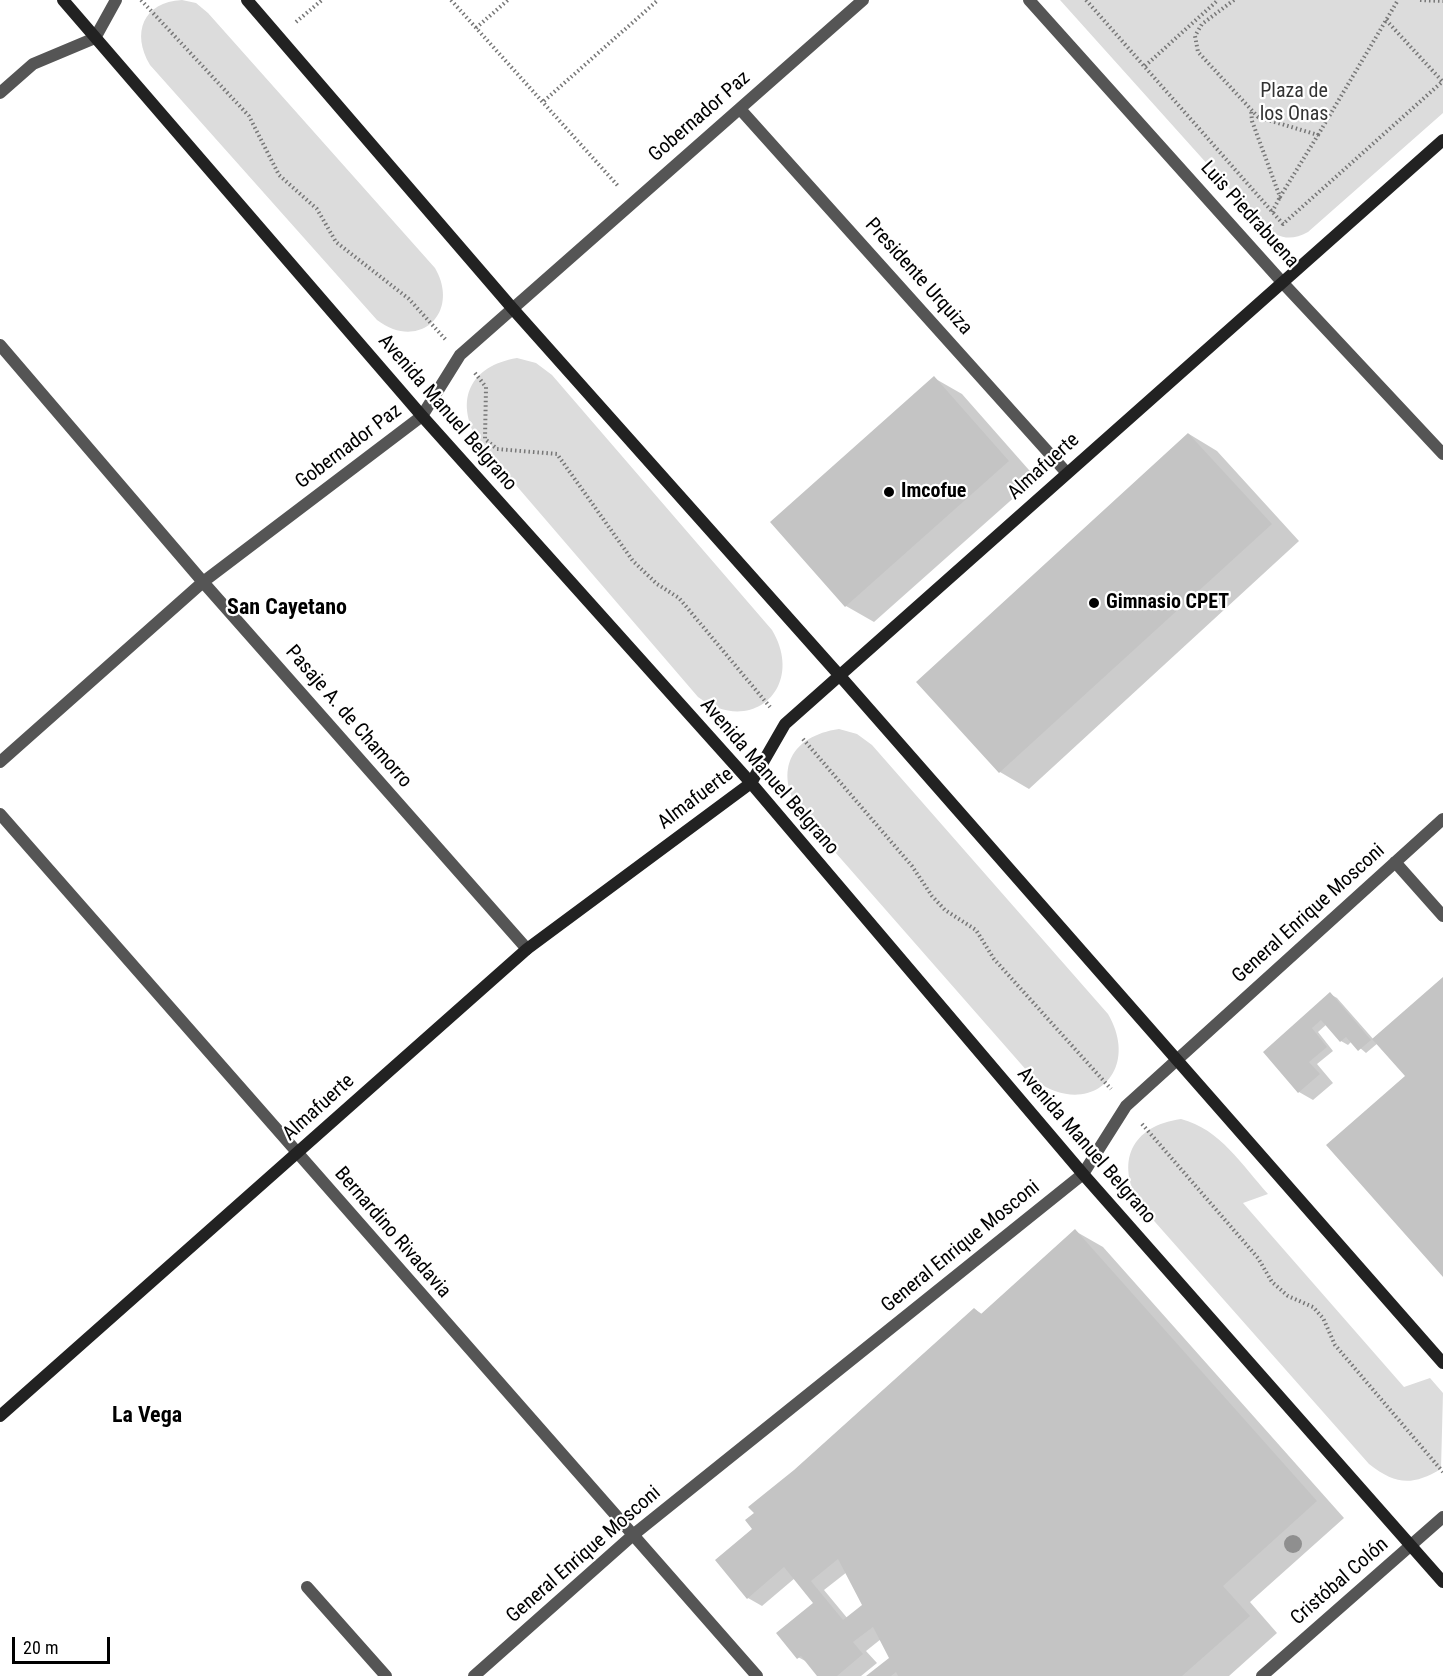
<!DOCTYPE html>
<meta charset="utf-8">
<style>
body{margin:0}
#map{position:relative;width:1443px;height:1676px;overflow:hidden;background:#fff;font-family:"Roboto Condensed",sans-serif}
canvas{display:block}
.scale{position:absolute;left:12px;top:1637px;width:98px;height:27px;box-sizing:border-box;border:3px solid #000;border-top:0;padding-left:8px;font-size:18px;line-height:21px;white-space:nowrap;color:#000;-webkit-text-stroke:4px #fff;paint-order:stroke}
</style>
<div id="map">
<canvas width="1443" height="1676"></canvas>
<div class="scale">20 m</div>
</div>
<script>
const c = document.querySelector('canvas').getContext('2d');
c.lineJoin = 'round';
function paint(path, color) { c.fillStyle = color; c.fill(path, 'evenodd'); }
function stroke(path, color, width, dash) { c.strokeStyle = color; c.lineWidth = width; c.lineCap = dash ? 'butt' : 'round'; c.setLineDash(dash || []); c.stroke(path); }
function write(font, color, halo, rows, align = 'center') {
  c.font = font + ' "Roboto Condensed",sans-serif'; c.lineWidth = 4.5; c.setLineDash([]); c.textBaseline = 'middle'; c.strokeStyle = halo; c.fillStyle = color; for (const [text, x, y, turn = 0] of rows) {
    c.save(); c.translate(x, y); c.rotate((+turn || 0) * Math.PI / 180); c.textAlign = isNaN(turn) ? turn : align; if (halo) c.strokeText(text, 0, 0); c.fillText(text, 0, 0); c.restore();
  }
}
paint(new Path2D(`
 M182 0 196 3 208 13 435 268C461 313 419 352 377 320L150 65C131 33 143 2 182 0Z
 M1060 0H1443V113L1308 232C1290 242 1278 238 1262 225Z
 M517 358 536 363 552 375 772 630C806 687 752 737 698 697L478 441C454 400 470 366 517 358Z
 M839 729 857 734 872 745 1108 1014C1142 1072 1089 1120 1035 1080L799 811C774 770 791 736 839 729Z
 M1181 1119C1220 1129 1242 1165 1268 1194L1243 1203 1404 1387 1430 1378 1443 1393 1441 1469C1412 1486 1396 1485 1369 1464L1140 1205C1115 1162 1131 1126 1181 1119Z`), '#dcdcdc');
paint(new Path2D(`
 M934 378 962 394 1036 478 874 622 846 606 772 523Z
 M1189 434 1217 451 1299 541 1029 789 1000 772 918 682Z
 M1443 979V1275L1407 1076 1378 1043 1366 1053 1352 1041 1348 1045 1341 1041 1327 1024 1318 1032 1333 1051 1317 1064 1333 1083 1313 1100 1299 1092 1265 1052 1330 994 1337 998 1374 1040Z
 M1075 1231 1103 1247 1344 1518 1250 1602 1277 1633 1229 1676H868L893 1662 881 1639 866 1651 877 1663 861 1676H819L809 1663 798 1657 815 1603 795 1578 762 1606 748 1598 755 1529 794 1472 974 1309 982 1314ZM847 1572 866 1609 848 1619 824 1590Z`), '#0003');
paint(new Path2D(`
 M934 376 1009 461 845 607 770 522Z
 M1188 433 1272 524 999 773 916 682Z
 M1443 977V1277L1326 1145 1405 1076 1372 1039Z
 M1330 992 1371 1040 1358 1051 1346 1037 1340 1042 1321 1020 1312 1028 1327 1047 1309 1062 1320 1074 1298 1093 1263 1052Z
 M1075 1229 1317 1501 1223 1586 1250 1616 1182 1676H898L896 1672 891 1676H866L889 1658 873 1627 853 1642 863 1654 837 1676H817L801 1656 797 1659 776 1633 813 1603 784 1567 747 1599 715 1560 752 1529 745 1520 754 1513 748 1507 794 1470 974 1308 981 1314ZM838 1559 862 1605 843 1620 811 1581Z`), '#c4c4c4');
stroke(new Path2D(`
 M141 0 249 116 279 175 317 209 336 242 409 299 446 340
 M451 0 619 187
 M1086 0 1283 224 1443 81
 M1234 0 1202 24 1195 36 1198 52 1258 117 1318 135 1280 197 1252 121 1251 110
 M1420 0 1443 1
 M1386 20 1442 81
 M296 22 322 0
 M476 28 508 0
 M1145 66 1218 0
 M544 101 658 0
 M1318 135 1398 0
 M1272 212 1280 197
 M475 373 486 387 485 439 497 449 557 454 633 561 657 584 679 598 770 707
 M803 739 912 866 932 896 945 910 976 930 994 959 1111 1089
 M1142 1124 1258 1258 1272 1282 1288 1296 1313 1307 1323 1318 1335 1345 1443 1472`), '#777', 4, [1.5, 3]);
stroke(new Path2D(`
 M307 1587 386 1676`), '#555', 12);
stroke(new Path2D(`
 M1029 0 1282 282 1443 454
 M0 93 33 64 95 38 116 0
 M740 109 1066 472
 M0 345 203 582 527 949
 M0 762 203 582 422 416 460 355 863 0
 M0 814 757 1676
 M1395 862 1443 916
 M474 1676 633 1535 1083 1174 1126 1106 1443 819
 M1262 1676 1443 1517`), '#555', 12);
stroke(new Path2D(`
 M63 0 422 416 751 783 1083 1174 1443 1582
 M247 0 513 309 840 676 1443 1363
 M0 1416 527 949 751 783 785 724 1443 140`), '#222', 12);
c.fillStyle = '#8f8f8f';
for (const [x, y] of [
 [1293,1544]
]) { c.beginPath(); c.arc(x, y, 9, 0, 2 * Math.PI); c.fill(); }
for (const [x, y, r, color] of [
 [889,492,6,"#000"],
 [1094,603,6,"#000"]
]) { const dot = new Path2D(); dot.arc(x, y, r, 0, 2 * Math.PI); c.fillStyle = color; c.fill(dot); stroke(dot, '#fff', 2); }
write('20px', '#333', '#fff', [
 ["Plaza de",1294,92],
 ["los Onas",1294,115]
]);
write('20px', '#000', '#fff', [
 ["Gobernador Paz",700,117,-41],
 ["Luis Piedrabuena",1249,215,48],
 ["Presidente Urquiza",918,277,48],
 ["Avenida Manuel Belgrano",447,413,49],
 ["Gobernador Paz",349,447,-37],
 ["Almafuerte",1044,467,-42],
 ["Pasaje A. de Chamorro",348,717,49],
 ["Avenida Manuel Belgrano",769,777,49],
 ["Almafuerte",696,799,-37],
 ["General Enrique Mosconi",1309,914,-42],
 ["Almafuerte",319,1108,-42],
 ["Avenida Manuel Belgrano",1086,1146,49],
 ["Bernardino Rivadavia",392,1233,49],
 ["General Enrique Mosconi",961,1247,-39],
 ["General Enrique Mosconi",584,1555,-41],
 ["Cristóbal Colón",1340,1582,-41]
]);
write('bold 20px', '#000', '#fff', [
 ["Imcofue",901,492],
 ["Gimnasio CPET",1106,603]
], 'left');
write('bold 22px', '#000', '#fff', [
 ["San Cayetano",287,608],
 ["La Vega",147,1416]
]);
</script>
